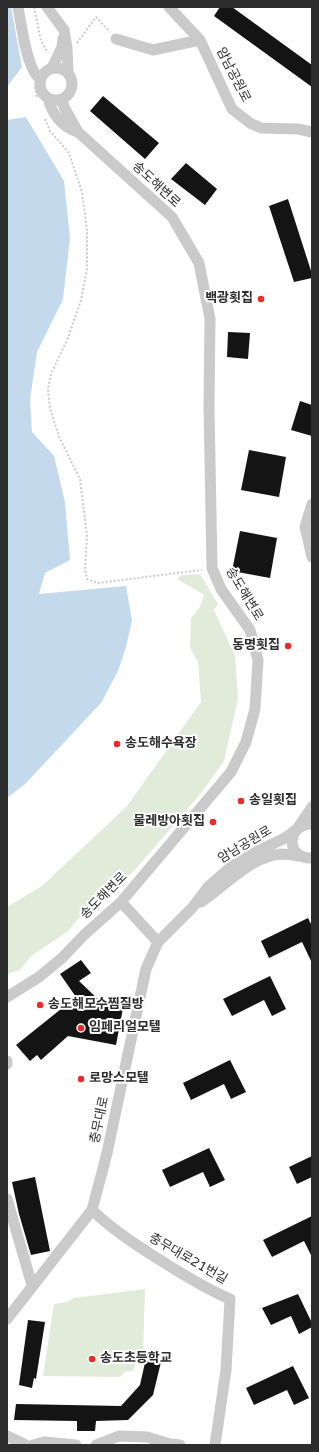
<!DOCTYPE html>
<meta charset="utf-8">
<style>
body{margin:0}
#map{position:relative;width:319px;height:1452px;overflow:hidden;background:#fff;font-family:"Varela Round",sans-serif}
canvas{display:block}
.frame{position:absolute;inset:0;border:8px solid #2d2d2d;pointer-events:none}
</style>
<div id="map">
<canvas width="319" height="1452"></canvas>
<div class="frame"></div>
</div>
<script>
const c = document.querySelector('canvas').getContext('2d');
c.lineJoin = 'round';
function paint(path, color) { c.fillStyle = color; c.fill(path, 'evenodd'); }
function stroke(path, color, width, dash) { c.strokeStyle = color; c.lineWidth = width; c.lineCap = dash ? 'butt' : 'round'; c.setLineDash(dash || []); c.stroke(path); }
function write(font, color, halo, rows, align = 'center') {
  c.font = font + ' "Varela Round","Noto Sans KR",sans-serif'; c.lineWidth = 4; c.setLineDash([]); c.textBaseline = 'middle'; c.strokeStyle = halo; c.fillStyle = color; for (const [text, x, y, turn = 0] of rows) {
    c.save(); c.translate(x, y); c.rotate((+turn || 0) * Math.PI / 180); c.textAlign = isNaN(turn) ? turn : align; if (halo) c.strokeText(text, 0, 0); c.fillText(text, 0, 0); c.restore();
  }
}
paint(new Path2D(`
 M200 574 218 604 214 610 235 656 238 699 224 761 202 792 134 871 109 891 78 919 68 931 31 956 20 970 7 974V907L42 886 127 806 201 702 198 662 190 648 191 618 199 609 204 595 177 579 182 575Z
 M145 1289 143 1354 138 1355 133 1371H126L120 1377 43 1376 54 1304 67 1302 74 1298Z`), '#e1ebd9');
paint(new Path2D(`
 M7 7H11L22 67 7 87Z
 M26 117 64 181 70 238 63 299 37 352 30 399 32 432 54 456 65 502 70 560 45 573 39 594 126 586 132 620 126 647 118 671 101 703 25 784 7 798V120Z`), '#c4d9ec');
paint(new Path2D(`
 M220 7H232L312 65V87L214 16Z
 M103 96 159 143 145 159 90 111Z
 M186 163 217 189 205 205 171 179Z
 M288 199 312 274V278L294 282 269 206Z
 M228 332 250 333 248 359 227 357Z
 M300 401 312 405V436L291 430Z
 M249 450 286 457 279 497 241 490Z
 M240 531 277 538 270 578 232 571Z
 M308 918 312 926V963L302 942 269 958 261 941Z
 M81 960 91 973 79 981 103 1004 124 1003 116 1045 68 1036 41 1060 37 1055 30 1061 16 1045 76 997 60 974Z
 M270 976 286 1009 272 1016 264 1000 232 1016 223 999Z
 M230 1060 246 1092 231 1099 224 1084 191 1100 183 1083Z
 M209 1148 225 1180 210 1187 203 1172 170 1187 162 1170Z
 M312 1156V1177L297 1184 289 1167Z
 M35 1177 50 1251 31 1255 19 1214 12 1182Z
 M312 1216V1257L304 1241 272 1257 263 1240Z
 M298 1294 312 1323V1327L299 1334 291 1316 271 1325 262 1308Z
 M28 1320 45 1322 36 1379 34 1378 32 1388 19 1385Z
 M146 1358 161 1362 153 1395 128 1420 96 1421 95 1431H77V1421L14 1420 16 1404 121 1406 140 1385Z
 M293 1366 309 1398 294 1405 287 1390 254 1405 246 1388Z`), '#141414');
stroke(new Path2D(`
 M34 7 41 41 48 53
 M77 43 96 17 110 32
 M35 87 37 98
 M45 119 50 131 69 153 82 192 87 230V269L81 300 68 338 51 374 48 389 50 408 59 437 80 479 87 536 85 570 87 579 97 583 202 570`), '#cacaca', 2, [2, 2]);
stroke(new Path2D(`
 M18 7C21 22 27 73 41 79
 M47 7 64 30 67 48 68 72
 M169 7 200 40 232 109 250 123 261 128 298 129 312 132
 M116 39 153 50 200 40
 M40 84a16 16 0 1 1 32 0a16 16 0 1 1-32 0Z
 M52 68 62 47 63 38
 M62 99 64 107 78 132
 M312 504 305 527 312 557
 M312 824C284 825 287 860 312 858
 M121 902 158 942
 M201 902C225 886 251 856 281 854 287 854 293 855 299 856
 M7 997 39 977 62 958 84 935 121 902 231 772 246 742 255 709 258 660 250 630 221 589 212 568 209 407 210 319 199 263 172 217 78 132C62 127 52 114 48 98
 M7 1061V1064
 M7 1199 32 1285
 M92 1210C117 1234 147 1252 176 1270 194 1281 211 1291 230 1299L226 1370 215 1445
 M7 1319 92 1210 107 1153 146 969 158 942 192 908 208 887 232 866 258 851 285 838 297 829 312 807
 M7 1436 26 1445
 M33 1445 44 1442 76 1445
 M96 1445 119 1436 147 1437 170 1444 180 1445`), '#cacaca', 11);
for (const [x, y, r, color] of [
 [261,299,4,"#ed2a26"],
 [288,646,4,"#ed2a26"],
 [117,744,4,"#ed2a26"],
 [241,801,4,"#ed2a26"],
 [213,822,4,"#ed2a26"],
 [40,1005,4,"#ed2a26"],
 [81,1028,4,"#ed2a26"],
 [81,1079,4,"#ed2a26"],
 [92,1359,4,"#ed2a26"]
]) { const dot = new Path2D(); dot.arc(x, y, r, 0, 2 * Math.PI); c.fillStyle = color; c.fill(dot); stroke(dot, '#fff', 1.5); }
write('13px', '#2d2d2d', '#fff', [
 ["암남공원로",233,75,63],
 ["송도해변로",156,185,43],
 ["송도해변로",244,594,59],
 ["암남공원로",245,845,-31],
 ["송도해변로",104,896,-45],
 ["충무대로",100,1120,-78],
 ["충무대로21번길",188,1259,30]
]);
write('bold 13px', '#2d2d2d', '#fff', [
 ["백광횟집",253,299,"right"],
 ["동명횟집",280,646,"right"],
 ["송도해수욕장",125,744],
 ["송일횟집",249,801],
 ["물레방아횟집",205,822,"right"],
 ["송도해모수찜질방",48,1005],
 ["임페리얼모텔",89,1028],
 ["로망스모텔",89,1079],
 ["송도초등학교",100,1359]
], 'left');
</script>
